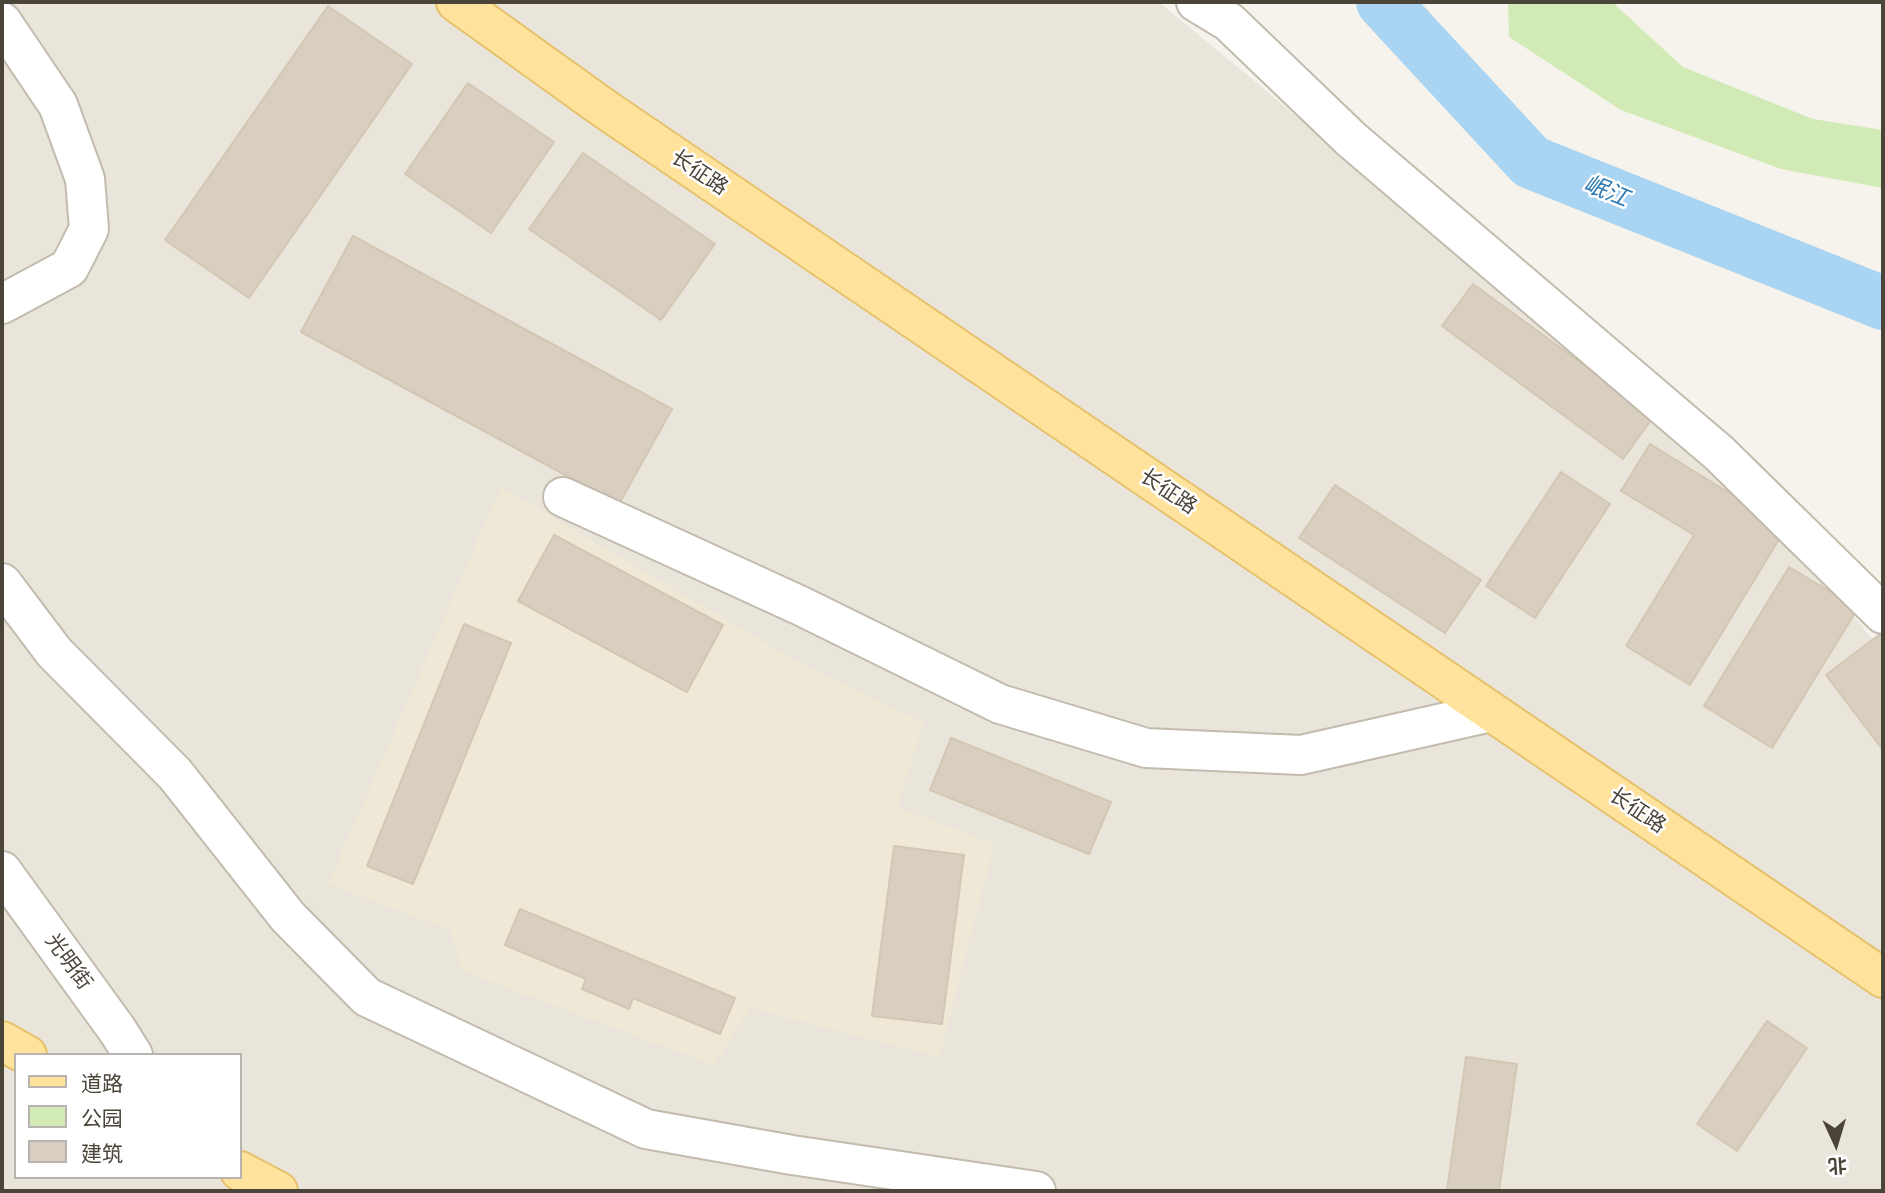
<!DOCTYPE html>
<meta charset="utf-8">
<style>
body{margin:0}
#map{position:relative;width:1885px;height:1193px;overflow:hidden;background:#f6f3ec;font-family:Arial,"Noto Sans SC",sans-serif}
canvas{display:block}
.frame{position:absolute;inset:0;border:4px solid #4b4439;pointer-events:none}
.legend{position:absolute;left:14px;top:1053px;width:228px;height:126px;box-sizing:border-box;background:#fff;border:2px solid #b7b4b0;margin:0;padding:9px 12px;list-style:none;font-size:21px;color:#4b4439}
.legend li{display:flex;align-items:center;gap:14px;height:35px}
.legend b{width:35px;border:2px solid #b7b4b0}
.north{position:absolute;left:1801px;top:1109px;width:70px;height:70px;-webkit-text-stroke:5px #fff;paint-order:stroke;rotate:176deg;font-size:19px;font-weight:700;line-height:28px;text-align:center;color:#4b4439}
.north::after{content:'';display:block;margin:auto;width:24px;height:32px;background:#4b4439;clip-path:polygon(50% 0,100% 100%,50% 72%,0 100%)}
</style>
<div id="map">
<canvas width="1885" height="1193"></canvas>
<div class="frame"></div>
<ul class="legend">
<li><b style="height:9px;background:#ffe39c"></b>道路</li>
<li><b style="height:19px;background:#d2eab5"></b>公园</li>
<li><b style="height:19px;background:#d8cfc1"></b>建筑</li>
</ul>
<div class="north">北</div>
</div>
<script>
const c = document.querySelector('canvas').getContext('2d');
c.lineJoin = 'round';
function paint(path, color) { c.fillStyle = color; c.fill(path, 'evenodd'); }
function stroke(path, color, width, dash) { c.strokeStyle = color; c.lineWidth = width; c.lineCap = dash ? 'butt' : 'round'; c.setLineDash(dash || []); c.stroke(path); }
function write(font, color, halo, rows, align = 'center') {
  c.font = font + ' Arial,"Noto Sans SC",sans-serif'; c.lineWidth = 5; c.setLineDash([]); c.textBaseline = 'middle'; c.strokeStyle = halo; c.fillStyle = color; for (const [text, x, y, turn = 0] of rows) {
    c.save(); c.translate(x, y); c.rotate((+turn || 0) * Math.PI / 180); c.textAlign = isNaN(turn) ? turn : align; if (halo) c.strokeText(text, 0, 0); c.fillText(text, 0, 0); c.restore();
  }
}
paint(new Path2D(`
 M2 2H1159L1754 496 1883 652V1191H2ZM16 1055H240V1177H16Z`), '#eae5da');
paint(new Path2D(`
 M501 487 801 664 924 722 897 807 994 844 940 1057 750 1008 714 1065 462 971 450 930 328 884Z`), '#efe8d6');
paint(new Path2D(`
 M1508 2H1612L1683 67 1813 119 1883 130V188L1781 169 1621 110 1509 37Z`), '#d2eab5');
stroke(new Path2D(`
 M1383 2 1531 162 1883 303`), '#a9d4f2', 54);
const building = new Path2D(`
 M328 6 412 64 249 298 165 240Z
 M468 83 554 142 491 233 405 174Z
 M583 153 715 244 661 320 529 229Z
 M353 236 672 409 619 504 301 332Z
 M1473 284 1654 416 1623 459 1442 326Z
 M1650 444 1786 528 1690 685 1626 646 1694 535 1621 491Z
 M1561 472 1610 504 1535 618 1486 586Z
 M1335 485 1481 580 1445 633 1299 538Z
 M554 535 723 625 687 692 518 601Z
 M1789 567 1858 608 1772 748 1704 706Z
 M464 624 511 643 413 884 367 866Z
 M1880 634 1883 639V750L1826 675Z
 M951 738 1111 802 1089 854 930 790Z
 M894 846 964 855 942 1024 872 1016Z
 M520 909 735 998 720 1034 633 998 629 1009 582 989 586 979 505 945Z
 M1767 1021 1807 1048 1737 1151 1697 1124Z
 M1466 1057 1517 1064 1499 1191H1447Z`);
paint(building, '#d8cfc1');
stroke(building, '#d3c7b4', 2);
const minor = new Path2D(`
 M1196 2 1229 22 1352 140 1719 453 1883 614
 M2 22 58 105 85 179 89 229 69 268 2 304
 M563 497 801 606 1000 704 1146 748 1301 755 1491 712
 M2 583 54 652 175 774 288 917 367 997 646 1129 792 1155 1036 1191
 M2 871 118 1031 133 1055`);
const major = new Path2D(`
 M456 2 605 109 1883 978
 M2 1041 27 1055
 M240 1171 278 1191`);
stroke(minor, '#c2bbae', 42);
stroke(major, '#e6c16a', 42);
stroke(minor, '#fff', 38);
stroke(major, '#ffe39c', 38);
write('21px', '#4b4439', '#fff', [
 ["长征路",699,173,34],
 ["长征路",1168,492,34],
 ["长征路",1637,811,34],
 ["光明街",68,962,54]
]);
write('italic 23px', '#2e7ab2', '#fff', [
 ["岷江",1606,192,22]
]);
</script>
